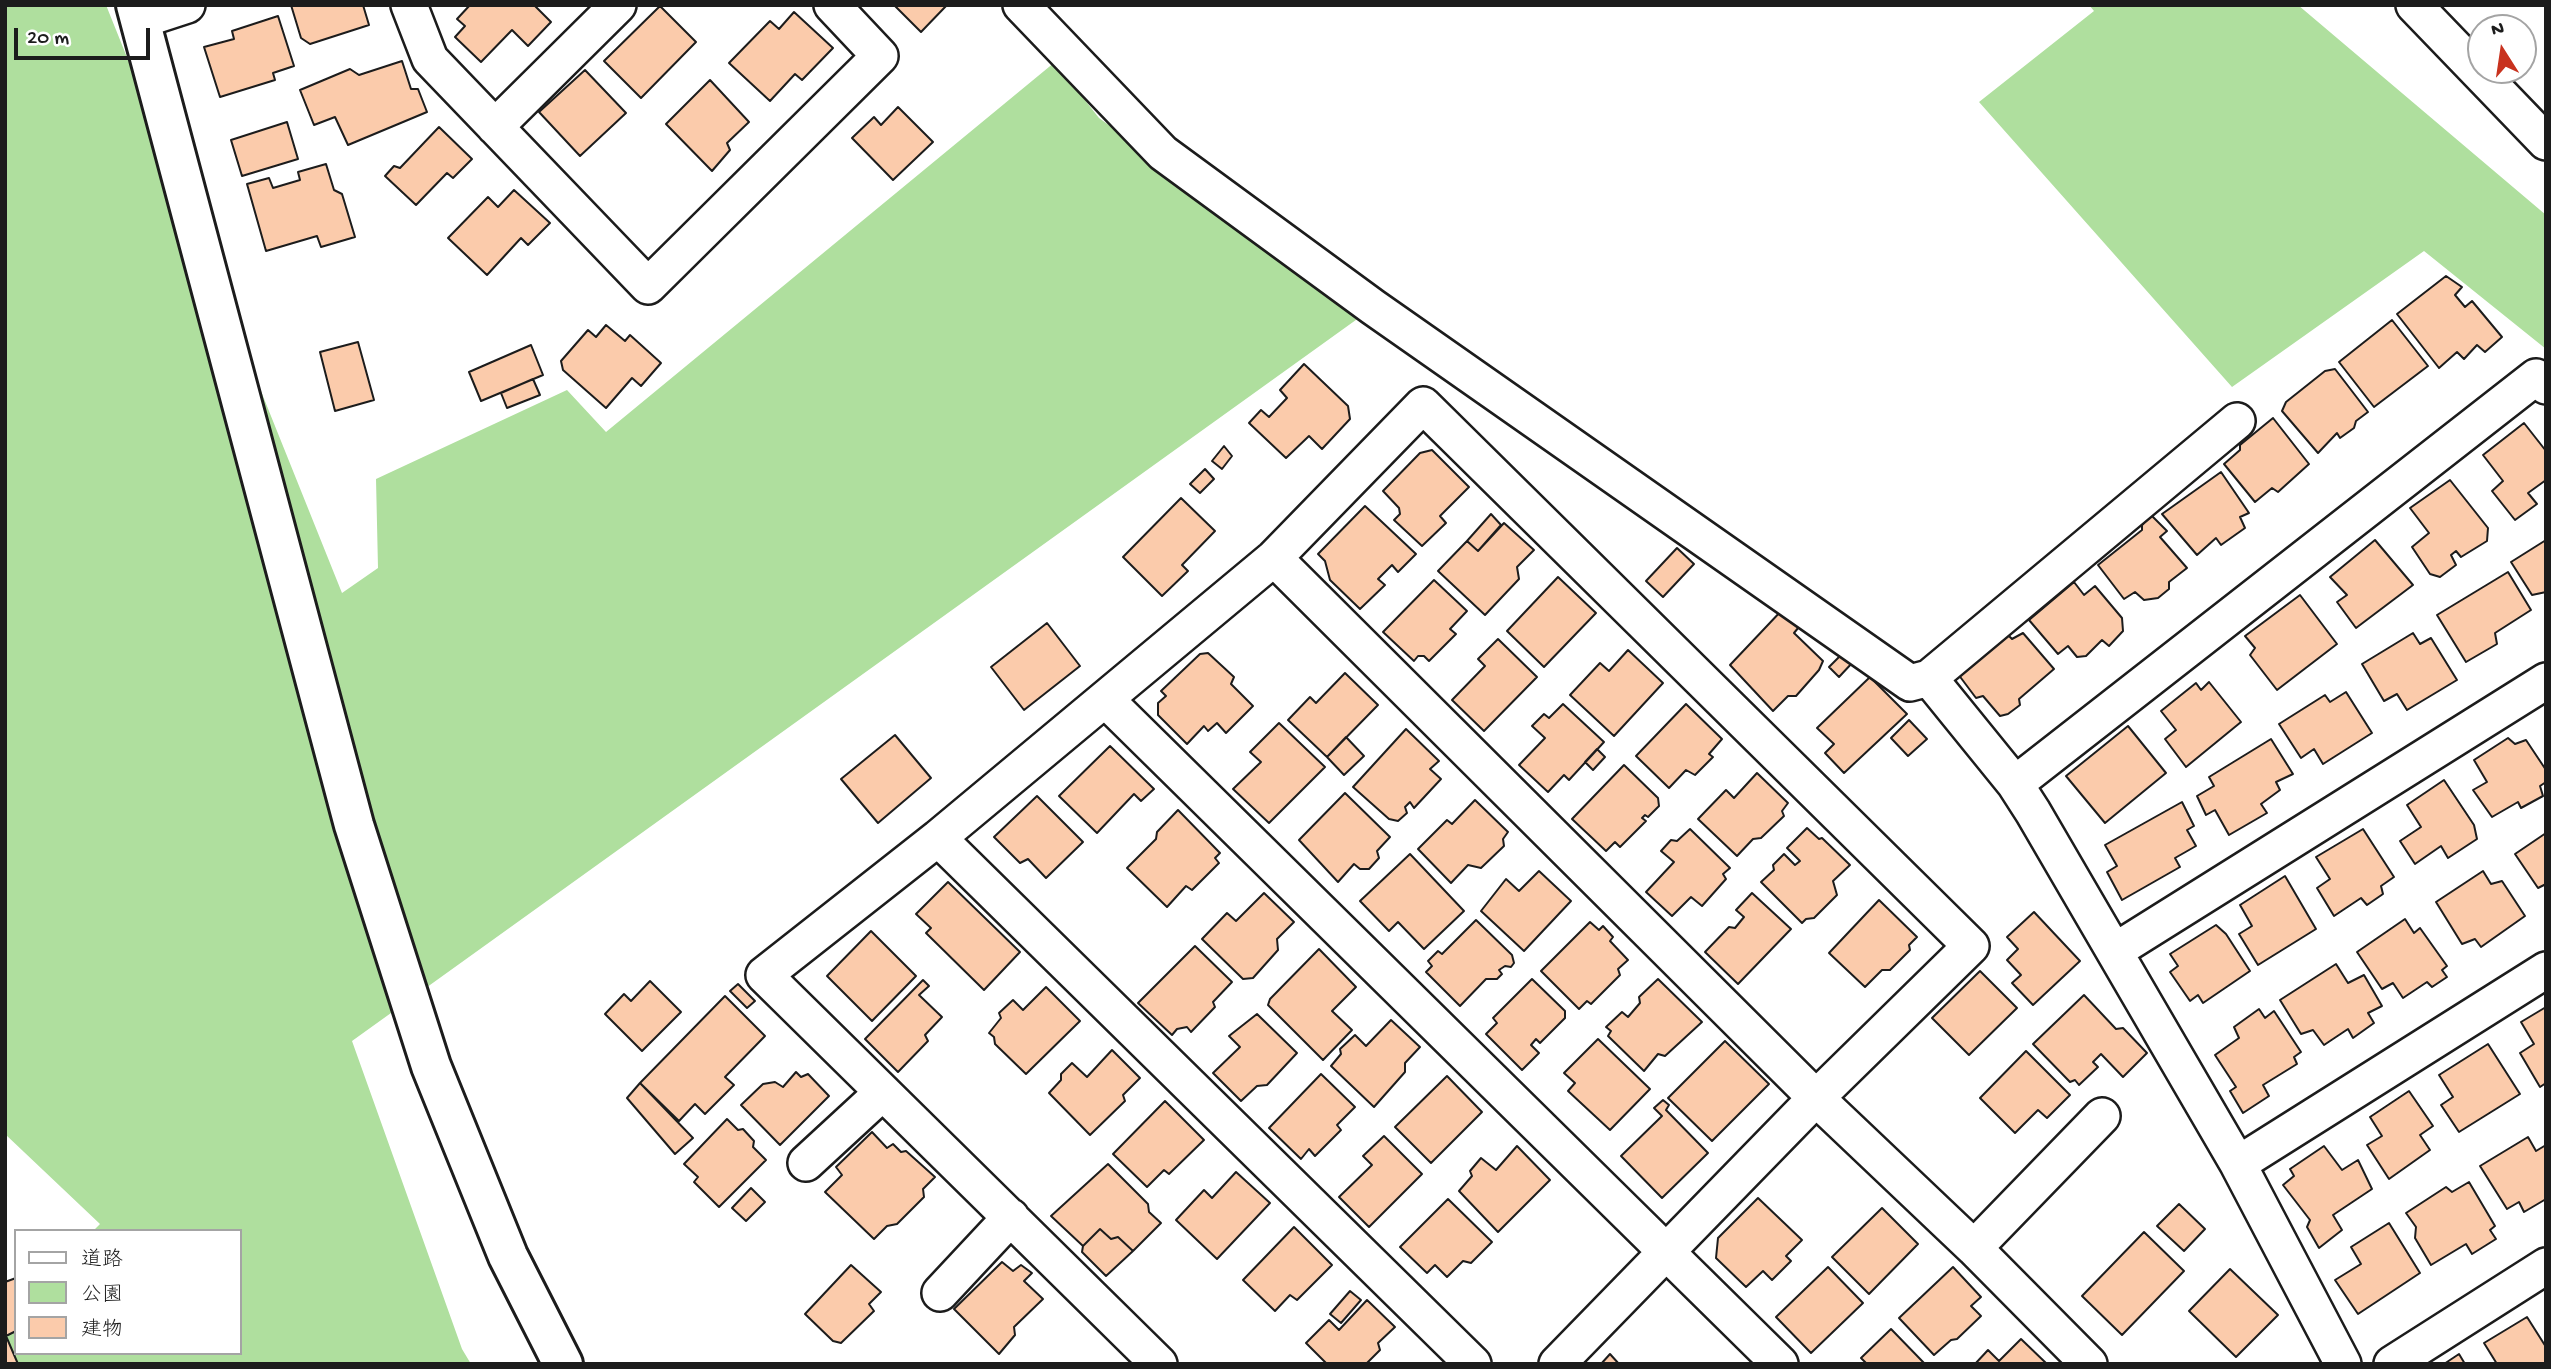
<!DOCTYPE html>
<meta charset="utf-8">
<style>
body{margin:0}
#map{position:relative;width:2551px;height:1369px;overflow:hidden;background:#fff;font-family:"Gochi Hand","Klee One",sans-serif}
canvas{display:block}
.frame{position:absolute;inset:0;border:7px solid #1c1c1c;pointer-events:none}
.legend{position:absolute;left:14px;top:1229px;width:228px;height:126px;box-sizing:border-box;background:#fff;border:2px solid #a4a4a4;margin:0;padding:9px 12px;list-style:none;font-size:21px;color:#1c1c1c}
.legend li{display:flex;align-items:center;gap:14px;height:35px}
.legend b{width:35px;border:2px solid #a4a4a4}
.north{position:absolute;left:2467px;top:14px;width:70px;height:70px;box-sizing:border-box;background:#fff;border:2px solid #a4a4a4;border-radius:50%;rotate:348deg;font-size:19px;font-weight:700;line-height:28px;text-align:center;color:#1c1c1c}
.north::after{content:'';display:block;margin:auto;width:24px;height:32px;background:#c8321e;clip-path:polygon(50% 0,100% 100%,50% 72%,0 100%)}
.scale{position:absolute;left:14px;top:28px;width:136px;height:32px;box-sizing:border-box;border:4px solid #1c1c1c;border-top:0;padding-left:9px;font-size:21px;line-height:24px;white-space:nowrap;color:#1c1c1c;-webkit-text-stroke:5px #fff;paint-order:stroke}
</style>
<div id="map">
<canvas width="2551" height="1369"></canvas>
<div class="frame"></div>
<ul class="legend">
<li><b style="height:9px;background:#fff"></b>道路</li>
<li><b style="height:19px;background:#afdf9e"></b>公園</li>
<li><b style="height:19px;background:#fbcbab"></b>建物</li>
</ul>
<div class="north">N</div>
<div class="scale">20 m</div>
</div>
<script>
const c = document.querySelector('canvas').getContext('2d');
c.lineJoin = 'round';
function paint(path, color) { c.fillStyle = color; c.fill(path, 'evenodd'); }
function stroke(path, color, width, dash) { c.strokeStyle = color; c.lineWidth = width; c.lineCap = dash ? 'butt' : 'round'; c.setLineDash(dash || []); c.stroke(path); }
paint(new Path2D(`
 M5 5H106L342 593 378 568 376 479 567 390 606 432 1055 62 1099 118 1367 312 352 1041 462 1349 471 1364H5V1304L16 1295V1353H240V1231H93L100 1224 5 1134Z
 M2089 5H2298L2546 215V349L2424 251 2232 387 1979 102 2094 11Z`), '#afdf9e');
const building = new Path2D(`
 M291 5H363L369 25 310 44 301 38Z
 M470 5H534L551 22 528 46 512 30 481 62 455 37 465 26 457 19Z
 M894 5H947L921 32Z
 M660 6 696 42 641 98 604 61Z
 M794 12 833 48 802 80 795 74 770 101 729 63 770 21 779 29Z
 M278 16 294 66 273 73 275 80 220 97 204 47 234 39 232 31Z
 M402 61 411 89H418L427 112 348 145 335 117 314 125 300 90 350 69 359 75Z
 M585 70 626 113 580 156 539 112Z
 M710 80 749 122 727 143 730 150 712 171 666 124Z
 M898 107 933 142 893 180 852 138 874 117 881 125Z
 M287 122 298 159 242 176 231 140Z
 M439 127 472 159 453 178 447 173 416 205 385 176 394 166 400 168Z
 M326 164 334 190 342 194 355 237 321 247 317 236 266 251 247 184 269 178 273 188 300 180 298 172Z
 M514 190 550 223 528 245 521 238 487 275 448 238 488 197 498 207Z
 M2446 276 2462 287 2455 295 2465 307 2472 301 2502 337 2485 352 2477 345 2464 359 2457 352 2439 368 2397 314Z
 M2392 320 2428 366 2374 407 2339 362Z
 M606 325 625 341 630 335 661 363 641 386 632 378 606 408 563 370 561 361 588 330 596 337Z
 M358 342 374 400 335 411 320 352Z
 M531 345 543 375 481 401 469 372Z
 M1304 364 1348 406 1350 419 1322 449 1309 436 1286 458 1249 423 1261 410 1269 417 1287 398 1280 390Z
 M2335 369 2368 412 2356 421 2354 428 2340 438 2337 433 2318 453 2282 411 2286 402 2325 371Z
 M533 379 540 395 507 408 501 393Z
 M2273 418 2309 464 2278 492 2272 488 2255 502 2224 464 2240 450V445Z
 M2524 423 2546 451V480L2528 493 2537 504 2515 520 2492 491 2503 481 2483 455Z
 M1224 446 1232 456 1222 469 1212 461Z
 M1432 450 1469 487 1440 516 1446 523 1422 546 1394 520 1400 514 1399 508 1383 491 1420 453Z
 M1205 469 1214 479 1200 493 1190 484Z
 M2221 472 2249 513 2240 517 2245 528 2221 545 2216 538 2197 555 2162 514Z
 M2450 480 2488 528 2487 541 2461 557 2456 551 2451 555 2456 565 2440 577 2430 574 2412 547 2429 533 2410 508Z
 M1181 498 1215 531 1182 565 1188 571 1162 596 1123 557Z
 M1365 506 1416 554 1398 572 1392 565 1378 579 1385 585 1360 609 1330 580 1325 561 1318 554Z
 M1491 514 1501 525 1478 551 1467 541Z
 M2151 515 2167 531 2160 537 2187 568 2169 582V589L2158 598 2144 600 2135 592 2124 599 2098 565 2142 530V525Z
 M1504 523 1534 550 1517 567 1519 579 1485 615 1438 571 1467 541 1478 551Z
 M2375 540 2413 585 2356 628 2337 602 2347 595 2330 577Z
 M2546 540V592L2532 595 2511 562Z
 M1677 548 1694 564 1663 597 1646 581Z
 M2508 572 2531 610 2495 633 2497 644 2466 662 2437 615Z
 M1558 577 1596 613 1544 667 1507 631Z
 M1434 580 1467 611 1450 629 1456 634 1429 661 1424 656H1418L1414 661 1383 632Z
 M2074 582 2084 595 2095 586 2122 618 2123 631 2109 646 2102 640 2086 656 2077 657 2068 646 2058 654 2029 620Z
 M2300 595 2337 644 2277 690 2250 655 2255 648 2245 636Z
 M1783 609 1803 622 1794 633 1823 661 1819 670 1796 696H1788L1773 711 1730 665Z
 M1047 623 1080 666 1024 710 991 667Z
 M2023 633 2054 669 2019 699 2020 705 2008 714 2000 716 1983 696 1976 698 1958 674 2007 634 2012 639Z
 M2413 633 2420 644 2431 638 2457 680 2407 710 2397 694 2384 701 2362 664Z
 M1498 639 1537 677 1484 731 1452 700 1485 666 1478 659Z
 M1628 650 1663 683 1614 736 1570 695 1600 663 1609 671Z
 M1208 653 1234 677 1231 684 1253 706 1226 733 1217 723 1208 731 1204 726 1187 744 1158 715V703L1166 696 1161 691 1200 654Z
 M1843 653 1853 662 1839 677 1829 667Z
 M1345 673 1378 705 1327 757 1288 720 1310 697 1316 703Z
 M1870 677 1907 714 1844 773 1825 753 1834 744 1817 728Z
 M2209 682 2241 722 2186 767 2165 739 2176 730 2161 711 2196 683 2201 690Z
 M2346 692 2372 733 2323 764 2314 749 2301 758 2279 724 2325 695 2330 702Z
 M1563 704 1604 742 1569 780 1564 775 1548 792 1519 765 1545 738 1532 726 1544 714 1549 718Z
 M1686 704 1722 739 1709 754 1713 757 1695 775 1686 770 1669 788 1636 756Z
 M1909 720 1927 739 1908 756 1891 738Z
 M1279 723 1325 767 1269 823 1233 789 1261 762 1250 752Z
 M2128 726 2166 773 2105 823 2066 776Z
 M1406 729 1439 761 1430 769 1441 779 1414 808 1410 802 1405 807 1407 813 1398 821 1389 819 1353 787Z
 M895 735 931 778 878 823 841 779Z
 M1346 737 1364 756 1344 775 1327 757Z
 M2508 738 2515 744 2526 740 2546 770V782L2540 786 2543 796 2521 808 2518 802 2492 817 2473 790 2487 782 2474 760Z
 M2271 739 2293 774 2276 782 2280 790 2261 804 2267 813 2229 835 2215 810 2206 815 2197 796 2214 786 2209 777Z
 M1110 746 1154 789 1141 801 1134 794 1097 833 1059 796Z
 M1597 749 1605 757 1593 770 1585 762Z
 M1624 765 1658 798 1659 806 1648 817 1645 815 1642 818 1646 821 1620 847 1615 842 1606 851 1572 819Z
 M1757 773 1788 803 1782 811 1784 816 1761 838 1753 839 1737 856 1698 819 1726 790 1734 798Z
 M2444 780 2474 825 2477 839 2448 858 2441 846 2415 864 2400 841 2421 827 2407 805Z
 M1345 793 1390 837 1377 851 1379 858 1369 869H1360L1354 864 1338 882 1299 840Z
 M1037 796 1083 842 1046 878 1028 859 1020 863 994 837Z
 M1475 800 1508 832 1503 839 1504 846 1481 868 1468 865 1451 883 1418 849 1447 820 1452 824Z
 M2182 802 2194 826 2187 830 2196 846 2175 858 2180 867 2122 900 2107 872 2117 866 2105 845Z
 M1178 810 1220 853 1215 858 1219 863 1192 890 1186 886 1167 907 1127 868 1156 839 1157 832Z
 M1807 828 1819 839 1822 838 1850 865 1833 881 1837 895 1814 918 1806 919 1802 923 1761 882 1774 870 1773 865 1784 854 1795 865 1800 861 1787 848Z
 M1690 829 1730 868 1723 874 1726 879 1702 906 1691 897 1672 916 1646 892 1674 862 1661 851 1671 840 1677 841Z
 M2363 829 2394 877 2381 886 2383 894 2367 905 2361 898 2334 916 2317 888 2330 879 2316 857Z
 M2546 833V884L2538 888 2515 854Z
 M1410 854 1464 911 1424 949 1398 922 1389 931 1360 901Z
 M1539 871 1571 901 1524 951 1481 911 1506 879 1519 891Z
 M2483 871 2491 884 2502 881 2525 916 2481 947 2475 939 2462 944 2436 902Z
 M2285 876 2316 929 2258 965 2239 934 2252 926 2240 905Z
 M948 882 1020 952 984 990 926 933 931 928 916 914Z
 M1264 893 1294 922 1277 939 1278 950 1253 978 1243 979 1202 939 1227 913 1236 921Z
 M1752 893 1791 929 1738 984 1705 952 1729 927 1735 928 1744 917 1736 910Z
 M1879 900 1917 937 1909 945 1910 950 1890 970H1882L1865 987 1829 953Z
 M2034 912 2080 961 2033 1005 2012 983 2021 975 2007 960 2018 949 2007 937Z
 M2405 919 2414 933 2420 928 2447 966 2442 970 2447 977 2432 987 2427 982 2403 998 2393 983 2382 989 2357 952Z
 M1476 920 1512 955 1514 963 1511 967 1505 966 1499 970 1502 974 1497 979H1486L1460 1006 1426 972 1432 966 1428 961 1438 951 1442 954Z
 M1590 922 1599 930 1603 926 1613 937 1610 941 1628 960 1618 969 1620 975 1591 1004 1587 1001 1579 1009 1541 971Z
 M2216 925 2226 934 2250 971 2203 1003 2198 995 2190 1001 2170 972 2178 966 2170 954Z
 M871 931 916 976 872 1021 827 976Z
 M1195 946 1232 982 1213 1002 1215 1007 1191 1032 1187 1027 1177 1029 1172 1035 1138 1003Z
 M1319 949 1356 987 1332 1011 1352 1030 1323 1060 1268 1005 1270 999Z
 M2336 964 2348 983 2364 975 2382 1006 2368 1013 2374 1023 2353 1038 2348 1029 2324 1045 2313 1030 2301 1034 2280 1000Z
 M1980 971 2017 1008 1969 1055 1932 1018Z
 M1532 979 1565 1011V1018L1540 1043 1536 1039 1531 1045 1539 1053 1522 1070 1486 1034 1497 1023 1493 1018Z
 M1658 979 1702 1022 1665 1056 1658 1054 1644 1071 1608 1036 1611 1031 1606 1027 1622 1012 1628 1017 1640 1003 1639 997Z
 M923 980 929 986 919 995 942 1017 925 1035 928 1041 898 1072 865 1039Z
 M650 981 681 1012 642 1051 605 1014 624 994 631 1001Z
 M738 984 755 1001 747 1008 730 991Z
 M1046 987 1080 1021 1026 1074 995 1044 994 1037 989 1033 1001 1018 999 1013 1013 1000 1023 1010Z
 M2084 995 2116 1029 2123 1028 2147 1053 2123 1077 2101 1054 2093 1062 2098 1067 2079 1085 2075 1080 2070 1082 2033 1044Z
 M725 996 765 1036 725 1077 734 1085 705 1114 695 1104 679 1121 640 1083Z
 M2546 1007V1083L2540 1087 2520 1053 2534 1044 2521 1022Z
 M2259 1009 2265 1018 2274 1011 2301 1052 2294 1057 2297 1064 2263 1085 2269 1096 2243 1113 2230 1091 2236 1087 2215 1055 2239 1038 2234 1027Z
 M1257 1014 1297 1053 1267 1085 1257 1086 1241 1101 1213 1073 1240 1047 1229 1036Z
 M1391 1020 1420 1047 1405 1063V1072L1374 1107 1331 1066 1341 1054 1340 1049 1355 1035 1366 1046Z
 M1598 1039 1650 1089 1610 1130 1568 1091 1575 1083 1564 1073Z
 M1725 1041 1769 1084 1712 1141 1668 1098Z
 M2488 1044 2520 1094 2459 1132 2441 1105 2453 1097 2439 1075Z
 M1112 1050 1140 1078 1123 1095 1125 1101 1090 1135 1049 1093 1061 1080V1074L1072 1063 1087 1077Z
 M2026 1051 2070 1095 2047 1118 2038 1110 2015 1133 1980 1098Z
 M796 1072 801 1077 808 1074 829 1096 780 1145 741 1105 763 1084 775 1082 783 1087Z
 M1321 1074 1355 1107 1337 1125 1341 1130 1315 1156 1309 1149 1301 1159 1269 1128Z
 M1447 1076 1482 1112 1431 1163 1395 1127Z
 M640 1083 693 1138 675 1154 627 1098Z
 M2409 1091 2433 1126 2420 1135 2430 1150 2389 1179 2367 1145 2382 1136 2370 1117Z
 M1663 1100 1669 1105 1666 1110 1708 1153 1662 1198 1621 1156 1662 1116 1654 1108Z
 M1165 1101 1204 1140 1169 1174 1164 1170 1147 1187 1113 1154Z
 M727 1119 738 1130 743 1129 754 1141 753 1147 766 1160 719 1207 694 1182 698 1177 684 1164Z
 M872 1132 887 1148 893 1144 901 1152 906 1151 935 1177 923 1189 924 1197 897 1224 887 1226 874 1239 825 1192 842 1175 836 1167Z
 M1384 1136 1422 1174 1369 1227 1339 1197 1372 1165 1363 1156Z
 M2528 1137 2536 1151 2546 1145V1199L2524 1212 2519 1202 2507 1209 2480 1166Z
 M1517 1146 1550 1180 1498 1232 1459 1191 1472 1176 1470 1171 1481 1158 1496 1170Z
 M2324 1146 2342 1170 2358 1160 2372 1189 2333 1215 2342 1230 2319 1248 2307 1227 2310 1220 2283 1185 2294 1176 2290 1169Z
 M1108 1164 1148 1204 1149 1212 1161 1223 1133 1251 1118 1237 1111 1239 1100 1229 1083 1246 1051 1216Z
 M1236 1172 1270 1203 1217 1259 1176 1220 1204 1190 1212 1198Z
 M2469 1182 2495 1226 2490 1230 2496 1239 2472 1254 2466 1244 2431 1265 2415 1238 2416 1227 2406 1213 2446 1187 2452 1192Z
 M751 1188 765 1202 746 1221 732 1208Z
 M1758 1198 1802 1240 1786 1256 1791 1261 1772 1280 1763 1271 1746 1287 1716 1258 1718 1238Z
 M1448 1199 1492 1242 1471 1263 1463 1261 1447 1277 1435 1265 1427 1273 1400 1247Z
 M2179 1204 2205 1229 2184 1251 2157 1226Z
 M1882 1208 1918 1244 1869 1294 1832 1257Z
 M2389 1223 2420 1273 2358 1314 2335 1280 2361 1264 2351 1247Z
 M1294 1227 1332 1265 1297 1300 1290 1295 1275 1311 1243 1280Z
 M1100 1229 1111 1239 1118 1237 1133 1251 1106 1276 1082 1252 1083 1246Z
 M2144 1232 2184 1271 2122 1335 2082 1296Z
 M1002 1262 1013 1271 1021 1265 1032 1273 1024 1281 1043 1299 1014 1327 1015 1335 999 1354 954 1309Z
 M851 1265 881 1292 869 1304 874 1311 841 1343 833 1341 805 1314Z
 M1828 1267 1863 1303 1811 1353 1776 1317Z
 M1953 1267 1981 1297 1971 1306 1981 1316 1957 1339 1951 1340 1934 1355 1899 1318Z
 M2230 1269 2278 1315 2236 1357 2189 1311Z
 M16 1278V1331L6 1336 18 1364H5V1282Z
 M1350 1291 1361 1300 1341 1323 1330 1314Z
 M1367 1300 1395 1327 1378 1343 1380 1350 1366 1364H1327L1306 1343 1329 1320 1339 1330Z
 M2527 1317 2546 1347V1364H2497L2484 1343Z
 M1891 1329 1924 1363 1867 1364 1861 1358Z
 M2021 1339 2047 1364H1975L1988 1350 1999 1361Z
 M1610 1354 1619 1364H1601Z
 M2459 1354 2465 1364H2444Z`);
paint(building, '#fbcbab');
stroke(building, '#1c1c1c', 2);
const minor = new Path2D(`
 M409 5 430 59 648 286 880 56 832 5
 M1021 5 1163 153 1373 307 1910 683 1929 678 2015 784 2033 812 2238 1164 2343 1364
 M2414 5 2546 142
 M141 20 187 5
 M495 127 618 5
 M1274 558 1816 1098 1974 1248 2089 1364
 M1929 678 2237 421
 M1105 699 1780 1364
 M2015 784 2536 377 2546 386
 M938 838 1473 1364
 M2115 951 2546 681
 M806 1163 883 1092
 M2238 1164 2546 970
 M1974 1248 2102 1116
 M940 1293 1011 1217
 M1159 1364 764 975 938 838 1274 558 1423 405 1971 946 1816 1098 1557 1364
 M2392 1364 2546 1266`);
const tertiary = new Path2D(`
 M136 5 354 825 431 1066 508 1256 563 1364`);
stroke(minor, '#1c1c1c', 40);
stroke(tertiary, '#1c1c1c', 44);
stroke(minor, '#fff', 35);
stroke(tertiary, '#fff', 38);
</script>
